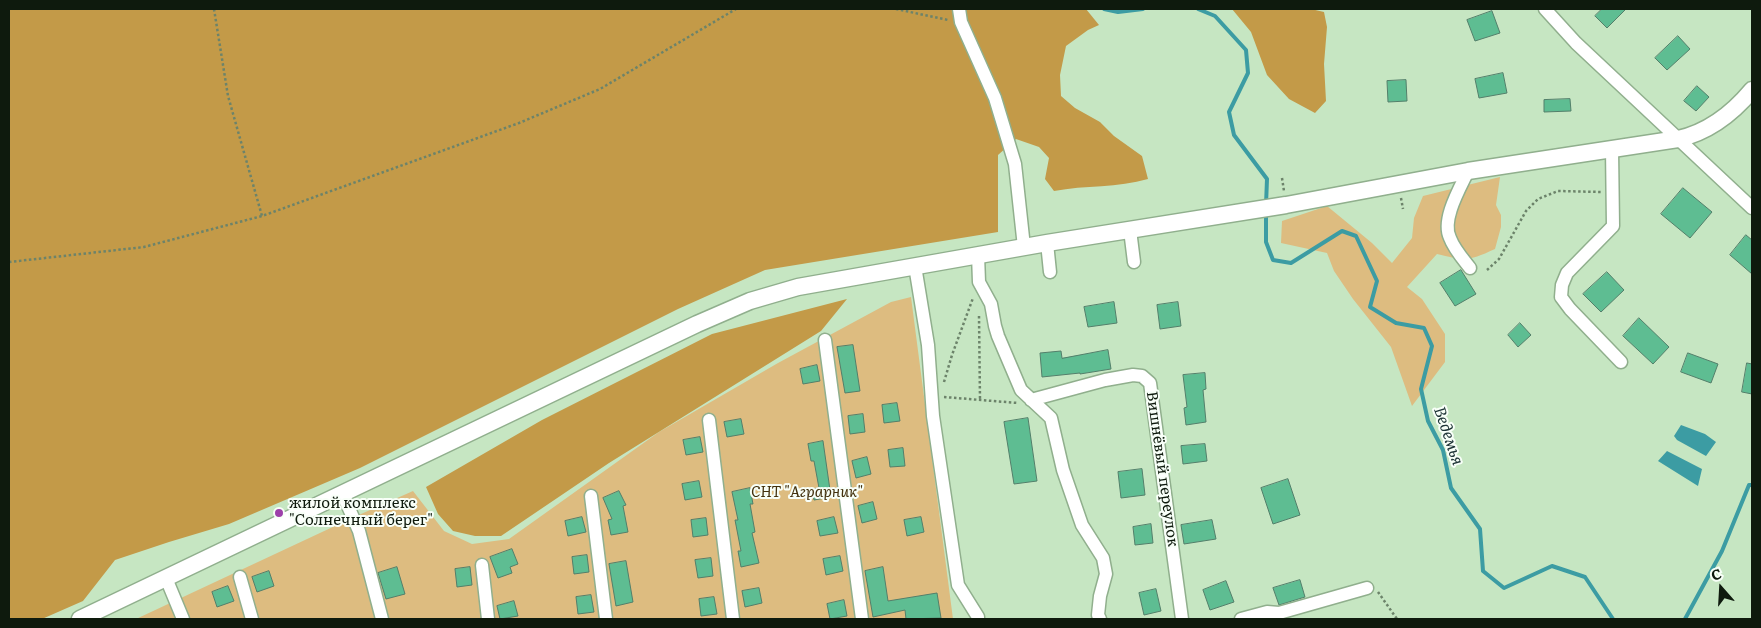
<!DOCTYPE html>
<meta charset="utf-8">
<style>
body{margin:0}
#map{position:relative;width:1761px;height:628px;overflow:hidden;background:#c6e6c2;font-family:Literata,serif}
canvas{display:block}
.frame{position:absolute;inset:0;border:10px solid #0e1a0d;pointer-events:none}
.north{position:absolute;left:1696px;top:563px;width:50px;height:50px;-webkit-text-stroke:4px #f8fff8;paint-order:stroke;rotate:341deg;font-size:14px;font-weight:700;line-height:20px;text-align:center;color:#0e1a0d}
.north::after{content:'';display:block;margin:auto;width:18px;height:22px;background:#0e1a0d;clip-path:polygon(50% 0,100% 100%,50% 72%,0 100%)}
</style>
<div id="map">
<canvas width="1761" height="628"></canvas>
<div class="frame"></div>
<div class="north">С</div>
</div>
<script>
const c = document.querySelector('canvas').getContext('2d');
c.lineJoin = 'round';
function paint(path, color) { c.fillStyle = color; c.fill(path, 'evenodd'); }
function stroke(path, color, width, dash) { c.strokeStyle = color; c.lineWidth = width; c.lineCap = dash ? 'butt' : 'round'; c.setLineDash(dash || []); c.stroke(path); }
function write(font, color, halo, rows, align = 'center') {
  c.font = font + ' Literata,serif'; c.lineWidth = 4; c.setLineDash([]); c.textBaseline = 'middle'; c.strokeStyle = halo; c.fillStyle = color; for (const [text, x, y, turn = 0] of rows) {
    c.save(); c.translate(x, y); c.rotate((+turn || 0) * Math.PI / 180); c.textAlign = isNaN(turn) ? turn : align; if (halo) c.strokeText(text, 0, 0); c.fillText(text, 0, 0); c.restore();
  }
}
paint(new Path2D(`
 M1500 177 1496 205 1501 215V227L1495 249C1469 261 1465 261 1437 254L1407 287 1422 299 1445 334V362L1412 406 1391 347 1353 299 1334 271 1327 253 1281 243 1282 221 1327 206 1372 243 1392 263 1412 238 1414 218 1423 196Z
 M911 297 953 619H136L352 518 413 491 444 531 472 544 509 539 659 432 778 363 891 302Z`), '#ddbc80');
paint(new Path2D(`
 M9 9H1086L1099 25 1088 30 1066 46 1060 75 1061 96 1075 108 1100 122 1114 136 1142 156 1148 179C1118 188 1085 185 1054 191L1045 179 1049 158 1039 147 1016 139 998 155V232L765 270 678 309 360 468 229 524 169 542 115 560 83 601 42 619H9Z
 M1232 9H1311L1324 12 1327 27 1324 64 1326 101 1315 113 1289 99 1267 75 1251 32Z
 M847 299 821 331 609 463 501 536H475L453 531 438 514 426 487 542 420 712 334Z`), '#c39a48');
paint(new Path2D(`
 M1681 425 1705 434 1716 442 1706 456 1677 440 1674 436Z
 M1667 451 1702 469 1698 486 1658 461Z`), '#3c9ca3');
stroke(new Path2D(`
 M1104 9 1118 12 1143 9
 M1198 9 1215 16 1246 50 1248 73 1229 112 1234 135 1267 179 1266 205
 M1266 212V242L1273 260 1291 263 1342 231 1356 236 1377 281 1370 307 1396 323 1424 328 1432 346 1421 389 1428 421 1443 450 1451 488 1480 529 1483 571 1504 588 1552 566 1585 577 1613 619
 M1685 619 1722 551 1749 485H1752`), '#3c9ca3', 4);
const building = new Path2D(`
 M1602 9H1626L1607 28 1595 16Z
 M1492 11 1500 33 1475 41 1467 20Z
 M1678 36 1690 49 1667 70 1655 58Z
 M1503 73 1507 93 1479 98 1475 79Z
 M1406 80 1407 101 1388 102 1387 81Z
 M1697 86 1709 97 1696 111 1684 101Z
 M1570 99 1571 111 1544 112V100Z
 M1683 188 1712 212 1690 238 1661 214Z
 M1746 235 1752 240V274L1730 255Z
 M1461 270 1476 294 1455 306 1440 283Z
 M1607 272 1624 290 1601 312 1583 294Z
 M1114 302 1117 323 1088 327 1084 307Z
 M1178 302 1181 326 1160 329 1157 305Z
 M1639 318 1669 347 1653 364 1623 336Z
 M1520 323 1531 335 1518 347 1508 335Z
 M853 345 860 391 845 393 837 347Z
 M1108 350 1111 369 1080 374V373L1042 377 1040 353 1061 351 1062 358Z
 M1688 353 1718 364 1711 383 1681 372Z
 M1747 363 1752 364V394L1742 392Z
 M817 365 820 381 803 384 800 369Z
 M1205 373 1206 389 1203 390 1206 422 1186 425 1184 408 1187 407 1183 375Z
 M897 403 900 421 884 423 882 405Z
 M863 414 865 432 850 434 848 416Z
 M1028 418 1037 481 1014 484 1004 422Z
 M741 419 744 434 727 437 724 422Z
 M700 437 703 452 686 455 683 440Z
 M823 441 831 497 814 500 812 489 819 488 814 461H811L808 444Z
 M1205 444 1207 461 1183 464 1181 446Z
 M903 448 905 466 890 467 888 450Z
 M867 457 871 474 856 478 852 461Z
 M1142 469 1145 495 1121 498 1118 472Z
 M1288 479 1300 515 1273 524 1261 488Z
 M699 481 702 497 685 500 682 484Z
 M750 488 753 504H750L755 532 752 533 759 563 741 567 738 551H741L735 520H738L732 492Z
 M619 491 626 505 623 506 628 532 611 535 608 520 612 519 603 498Z
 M873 502 877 519 862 523 858 506Z
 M582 517 586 532 568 536 565 521Z
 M834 517 838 533 820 536 817 521Z
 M921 517 924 532 907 536 904 520Z
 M706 518 708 535 693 537 691 520Z
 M1212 520 1216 539 1184 544 1181 525Z
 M1151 524 1153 543 1135 545 1133 527Z
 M512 549 518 564 510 567 512 573 498 578 490 557Z
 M587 555 589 572 574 574 572 557Z
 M840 556 843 571 826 575 823 559Z
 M711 558 713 576 698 578 695 560Z
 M626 561 633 602 616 606 609 564Z
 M397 567 405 594 386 599 378 573Z
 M470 567 472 585 457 587 455 569Z
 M883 567 888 601 937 593 941 618 906 619 905 610 873 617 865 571Z
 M269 571 274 586 257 592 252 577Z
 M1300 580 1305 597 1279 605 1273 588Z
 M1226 581 1234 602 1210 610 1203 590Z
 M228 586 234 601 217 607 212 592Z
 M759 588 762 603 745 607 742 591Z
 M1156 589 1161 611 1144 615 1139 593Z
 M591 595 594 612 578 614 576 597Z
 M714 597 717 614 701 616 699 599Z
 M844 600 847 616 830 619 827 604Z
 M514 601 518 616 500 619 497 606Z`);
paint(building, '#5ebd92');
stroke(building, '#537f6a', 1);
const minor = new Path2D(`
 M959 9 961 22 995 98 1015 164 1024 247
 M1545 9 1576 43 1752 208
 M1612 149 1613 226 1567 273 1562 285 1561 297 1570 309 1621 362
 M1468 171C1460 188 1441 220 1450 238 1454 249 1463 259 1470 268
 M1130 230 1134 262
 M1047 243 1050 272
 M978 255 979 282 991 304 995 326 998 336 1021 390 1051 418 1063 470 1082 525 1103 558 1106 574 1100 596 1098 615 1100 619
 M915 266 928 345 933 416 958 585 978 617V619
 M825 340 862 619
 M1031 400 1105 380 1133 375 1142 376 1150 383 1182 619
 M709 420 733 619
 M343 495 359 531 382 619
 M591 496 606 619
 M482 565 488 619
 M240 577 252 619
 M166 578 183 619
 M1241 619 1267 612 1279 613 1367 588`);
const major = new Path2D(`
 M80 619 697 324 750 301 798 287 1047 243 1286 205 1468 171 1678 139C1709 132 1732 114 1752 90`);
stroke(minor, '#90af8d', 15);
stroke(major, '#90af8d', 19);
stroke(new Path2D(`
 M214 9 228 96 262 216
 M896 9 948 20
 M1282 178 1284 191
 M1401 198 1403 209
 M9 262 144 247 262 216 519 123 600 89 736 9
 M1487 270 1499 259 1526 211 1538 199 1558 191 1602 192
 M979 316 980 400
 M944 382 952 355 973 298
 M944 397 1018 403
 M1378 592 1397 619`), '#6c836a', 2.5, [2.5, 2.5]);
stroke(minor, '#fff', 12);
stroke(major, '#fff', 16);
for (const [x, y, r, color] of [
 [279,513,5,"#9d40aa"]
]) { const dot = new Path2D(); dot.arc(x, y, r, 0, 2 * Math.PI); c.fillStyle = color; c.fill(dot); stroke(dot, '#f8fff8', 2); }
write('15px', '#0e1a0d', '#f8fff8', [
 ["Вишнёвый переулок",1162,469,82]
]);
write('italic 15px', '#42300c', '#f8fff8', [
 ["СНТ \"Аграрник\"",807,493]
]);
write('15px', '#0e1a0d', '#f8fff8', [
 ["жилой комплекс",289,504],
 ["\"Солнечный берег\"",289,521]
], 'left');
write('italic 16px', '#203638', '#f8fff8', [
 ["Ведемья",1448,436,71]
]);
</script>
